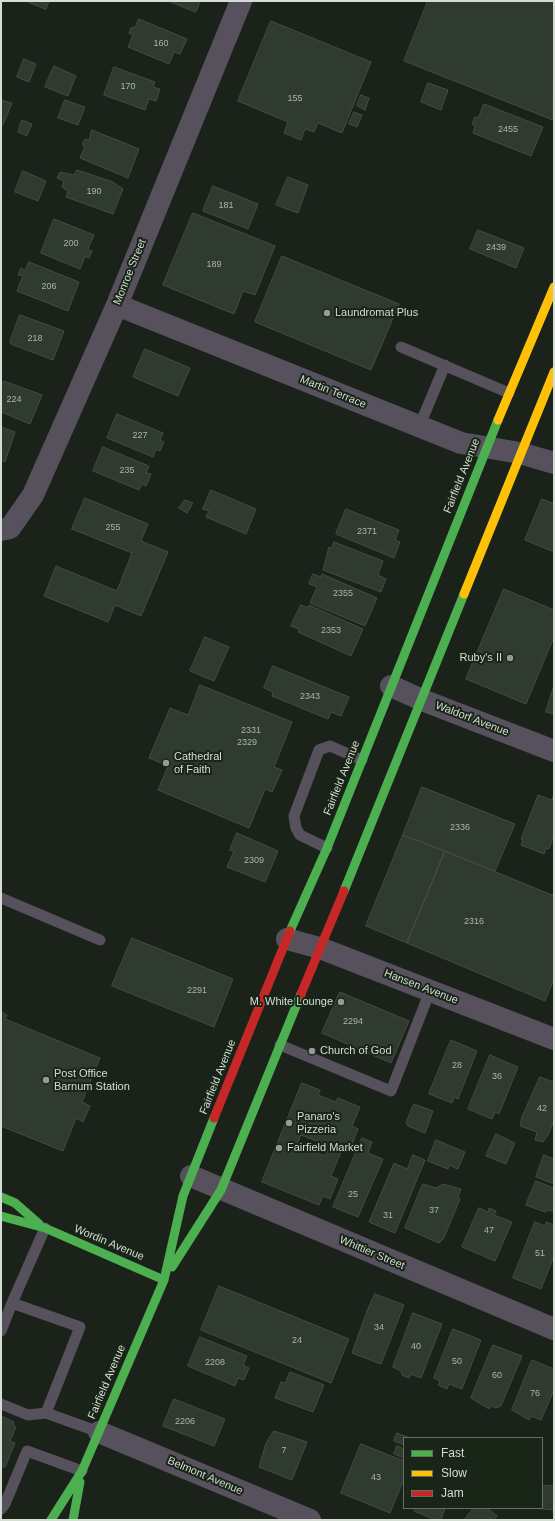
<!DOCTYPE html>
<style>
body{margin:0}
#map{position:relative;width:555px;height:1521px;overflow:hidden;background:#1b221a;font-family:Helvetica,sans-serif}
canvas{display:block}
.frame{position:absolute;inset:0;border:2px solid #d5ddd4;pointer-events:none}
.legend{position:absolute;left:403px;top:1437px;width:140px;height:72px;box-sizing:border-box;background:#182517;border:1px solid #646f63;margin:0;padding:5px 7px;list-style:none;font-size:12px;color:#d5ddd4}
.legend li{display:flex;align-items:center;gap:8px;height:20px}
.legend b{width:20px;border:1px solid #646f63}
</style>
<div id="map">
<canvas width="555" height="1521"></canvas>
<div class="frame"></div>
<ul class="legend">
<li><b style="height:5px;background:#4caf50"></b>Fast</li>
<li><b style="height:5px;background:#ffc107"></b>Slow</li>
<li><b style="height:5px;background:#c62828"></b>Jam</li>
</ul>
</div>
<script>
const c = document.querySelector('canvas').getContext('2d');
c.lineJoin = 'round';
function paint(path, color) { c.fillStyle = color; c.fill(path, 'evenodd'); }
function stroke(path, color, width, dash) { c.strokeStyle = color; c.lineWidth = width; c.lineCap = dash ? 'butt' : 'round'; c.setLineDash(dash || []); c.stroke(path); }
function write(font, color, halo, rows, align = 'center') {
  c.font = font + ' Helvetica,sans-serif'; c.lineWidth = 4; c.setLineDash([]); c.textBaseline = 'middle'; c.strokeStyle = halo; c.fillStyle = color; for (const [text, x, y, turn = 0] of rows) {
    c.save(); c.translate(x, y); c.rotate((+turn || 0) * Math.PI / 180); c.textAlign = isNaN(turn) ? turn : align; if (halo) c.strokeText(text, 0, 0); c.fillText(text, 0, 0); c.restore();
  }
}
const building = new Path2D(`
 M26 1H49L46 9Z
 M169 1H200L196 12Z
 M428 1H554L553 120 404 61Z
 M139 19 187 39 180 54 174 52 169 64 128 47 133 35 129 33 131 28 135 27Z
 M271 21 371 62 342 133 318 123 314 132 305 129 301 140 284 133 288 122 238 101Z
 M24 59 36 64 29 82 17 77Z
 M54 66 76 76 68 96 45 87Z
 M114 67 155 82 153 87 160 89 156 101 149 99 145 110 104 95Z
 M428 83 448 90 441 110 421 102Z
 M361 95 369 98 365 110 357 106Z
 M1 100 12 103 3 125 1 124Z
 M65 100 85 107 78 125 58 118Z
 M484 104 543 127 531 156 473 133 475 126 472 124 475 117 478 118Z
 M354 112 362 115 357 127 349 124Z
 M22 120 32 124 27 136 18 132Z
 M92 130 139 149 128 178 80 158 85 146 82 145 85 139 89 140Z
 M77 170 113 182 123 189 113 214 66 197 68 191 62 187 64 181 57 178 60 172 74 175Z
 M23 171 46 181 38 201 15 192Z
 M288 177 308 185 298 213 276 205Z
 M213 186 258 204 248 229 203 211Z
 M193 213 275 246 255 295 243 291 234 314 163 285Z
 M54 219 94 235 88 249 92 251 89 258 85 256 80 269 41 253Z
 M478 230 524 248 516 268 470 249Z
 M282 256 399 304 371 370 255 322Z
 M29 262 79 282 68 311 17 291 23 276 18 275 21 268 25 270Z
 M20 315 64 331 53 360 11 344 10 341Z
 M145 349 190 368 178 396 133 377Z
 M4 381 42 395 30 424 1 412V388Z
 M117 414 163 433 160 440 164 442 160 451 156 449 153 457 107 438Z
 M1 427 15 432 5 462 1 460Z
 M103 447 149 466 146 473 151 474 146 486 142 484 139 490 93 471Z
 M211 490 256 509 246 534 206 517 209 511 203 509Z
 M85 498 148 524 141 541 168 552 141 616 115 605 108 622 44 596 56 566 117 591 132 553 72 529Z
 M542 499 554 504V552L525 540Z
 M185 500 193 503 187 513 179 508Z
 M346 509 399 530 395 540 400 542 394 558 336 534Z
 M334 542 383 561 378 575 386 579 381 592 323 570 329 547 332 548Z
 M313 574 321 577 322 574 377 598 365 626 310 603 317 587 309 584Z
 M504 589 554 610V637L526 704 466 679Z
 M301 605 308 608 309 605 363 629 351 656 298 632 299 629 291 626Z
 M205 637 229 647 214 681 190 671Z
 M273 666 349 697 341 716 331 712 328 719 272 696 273 692 264 688Z
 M200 685 292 722 274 767 282 770 272 792 265 789 249 828 158 790 168 766 149 758 170 708 188 715Z
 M554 685V714L546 712Z
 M422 787 515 824 495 871 403 835Z
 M554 793V835L549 849 546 848 544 854 521 845 523 839H521L538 795 552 800Z
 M237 833 278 851 265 882 227 867 234 851 230 850Z
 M403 835 445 851 407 943 366 926Z
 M445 851 554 896V979L545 1001 407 943Z
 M132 938 233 979 214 1027 112 986Z
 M340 992 409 1021 391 1063 322 1033Z
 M1 1012 7 1015 5 1019 100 1058 82 1102 90 1106 83 1122 76 1118 63 1151 1 1126Z
 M451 1040 477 1051 458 1099 454 1097 452 1103 429 1094Z
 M490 1055 518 1067 499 1114 495 1112 492 1119 468 1109Z
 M540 1077 554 1082V1121L548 1135 543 1142 535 1140 537 1132 520 1126 522 1117Z
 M302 1083 320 1090 318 1095 336 1102 338 1098 360 1107 352 1126 358 1129 351 1147 344 1145 331 1176 338 1179 330 1199 323 1196 319 1205 262 1182ZM301 1135 329 1146 325 1156 297 1145Z
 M414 1104 433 1111 425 1133 408 1126 406 1123Z
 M496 1134 515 1143 506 1164 486 1156Z
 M362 1138 372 1142 368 1153 383 1159 358 1217 333 1207Z
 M436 1140 465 1152 458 1169 449 1165 448 1169 428 1161Z
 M413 1155 425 1160 395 1233 369 1222 394 1163 407 1169Z
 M544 1155 554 1159V1184L536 1177Z
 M536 1181 554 1188V1212L549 1210 545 1212 526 1205Z
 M423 1184 436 1188 443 1184 461 1189 458 1197 460 1199 444 1238 439 1243 405 1228Z
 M479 1208 488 1212 489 1208 496 1211 494 1215 512 1222 495 1261 462 1247Z
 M535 1222 545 1226 546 1222 554 1225V1256L541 1289 513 1278Z
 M219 1286 349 1339 331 1383 201 1330Z
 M375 1294 404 1305 381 1364 352 1353 367 1311Z
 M413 1313 442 1324 421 1378 410 1374 409 1378 402 1375 401 1371 393 1367Z
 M453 1329 481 1340 462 1389 449 1384 447 1389 438 1385 440 1381 434 1378Z
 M200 1337 247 1356 243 1365 249 1368 244 1380 238 1378 235 1386 188 1366Z
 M493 1345 522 1356 501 1406 496 1408 491 1406 489 1409 471 1398Z
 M532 1360 554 1369V1390L541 1420 531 1416 529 1420 512 1410Z
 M290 1372 324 1385 313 1412 275 1398 281 1382 285 1383Z
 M174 1399 225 1419 214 1446 163 1426Z
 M1 1416 14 1422 13 1425 16 1427 10 1441 15 1443 5 1467H1Z
 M274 1431 307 1442 292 1480 259 1467 266 1443Z
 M397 1433 410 1438H404V1445L394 1441Z
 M361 1444 404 1461V1479L390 1513 341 1493Z
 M397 1446 404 1449V1458L394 1454Z
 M542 1485 554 1486V1510L534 1508H542Z
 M415 1508H445L441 1520H436L414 1511Z
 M474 1508H487L497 1516 494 1520H464Z`);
paint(building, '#2e3b2e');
stroke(building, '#454b45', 1);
stroke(new Path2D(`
 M401 347 509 393
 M419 427 445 365
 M327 848 300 835 296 828 294 816 319 750 330 746 362 760
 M1 898 100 940
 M280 1045 391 1091 430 991
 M12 1303 45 1228
 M1 1331 12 1303 80 1327 46 1413
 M1 1404 28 1415 46 1413 99 1432
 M1 1509 5 1504 27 1451 82 1471`), '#57515d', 11);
stroke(new Path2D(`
 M117 305 461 443 520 453 554 463
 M1 530 10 528 33 495 117 305 241 1
 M391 686 422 700 554 751
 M287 939 320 948 554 1039
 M191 1176 554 1329
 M99 1432 310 1520`), '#57515d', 22);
stroke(new Path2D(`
 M344 891 464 594
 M290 931 327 848 498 420
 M1 1197 15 1203 39 1224
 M1 1216 45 1228 164 1280
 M172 1267 221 1190 301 994
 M51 1520 82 1471 164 1280 183 1196 214 1118
 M73 1520 80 1482`), '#4caf50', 9);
stroke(new Path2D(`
 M498 420 554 287
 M464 594 554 372`), '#ffc107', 9);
stroke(new Path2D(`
 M301 994 344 891
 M214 1118 290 931`), '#c62828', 9);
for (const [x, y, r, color] of [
 [327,313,4,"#949c93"],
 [510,658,4,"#949c93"],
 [166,763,4,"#949c93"],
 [341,1002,4,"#949c93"],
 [312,1051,4,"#949c93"],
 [46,1080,4,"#949c93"],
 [289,1123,4,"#949c93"],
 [279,1148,4,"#949c93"]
]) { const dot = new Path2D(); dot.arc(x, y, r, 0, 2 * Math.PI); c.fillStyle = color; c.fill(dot); stroke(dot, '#182517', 1.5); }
write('9px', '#abb4aa', null, [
 ["160",161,44],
 ["170",128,87],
 ["155",295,99],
 ["2455",508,130],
 ["190",94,192],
 ["181",226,206],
 ["200",71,244],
 ["2439",496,248],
 ["189",214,265],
 ["206",49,287],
 ["218",35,339],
 ["224",14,400],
 ["227",140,436],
 ["235",127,471],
 ["255",113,528],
 ["2371",367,532],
 ["2355",343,594],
 ["2353",331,631],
 ["2343",310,697],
 ["2331",251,731],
 ["2329",247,743],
 ["2336",460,828],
 ["2309",254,861],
 ["2316",474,922],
 ["2291",197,991],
 ["2294",353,1022],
 ["28",457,1066],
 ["36",497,1077],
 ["42",542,1109],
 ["25",353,1195],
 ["37",434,1211],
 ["31",388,1216],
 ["47",489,1231],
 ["51",540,1254],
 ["34",379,1328],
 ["24",297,1341],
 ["40",416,1347],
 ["50",457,1362],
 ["2208",215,1363],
 ["60",497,1376],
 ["76",535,1394],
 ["2206",185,1422],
 ["7",284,1451],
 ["43",376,1478]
]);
write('11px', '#d5ddd4', '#182517', [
 ["Monroe Street",130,272,-68],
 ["Martin Terrace",333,392,22],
 ["Fairfield Avenue",462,476,-68],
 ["Waldorf Avenue",472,719,21],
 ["Fairfield Avenue",342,778,-68],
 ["Hansen Avenue",421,987,21],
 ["Fairfield Avenue",218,1077,-68],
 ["Wordin Avenue",109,1243,23],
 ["Whittier Street",372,1253,23],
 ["Fairfield Avenue",107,1382,-67],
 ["Belmont Avenue",205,1476,23]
]);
write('11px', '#d5ddd4', '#182517', [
 ["Laundromat Plus",335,313],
 ["Ruby's II",502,658,"right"],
 ["Cathedral",174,757],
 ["of Faith",174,770],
 ["M. White Lounge",333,1002,"right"],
 ["Church of God",320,1051],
 ["Post Office",54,1074],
 ["Barnum Station",54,1087],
 ["Panaro's",297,1117],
 ["Pizzeria",297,1130],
 ["Fairfield Market",287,1148]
], 'left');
</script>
